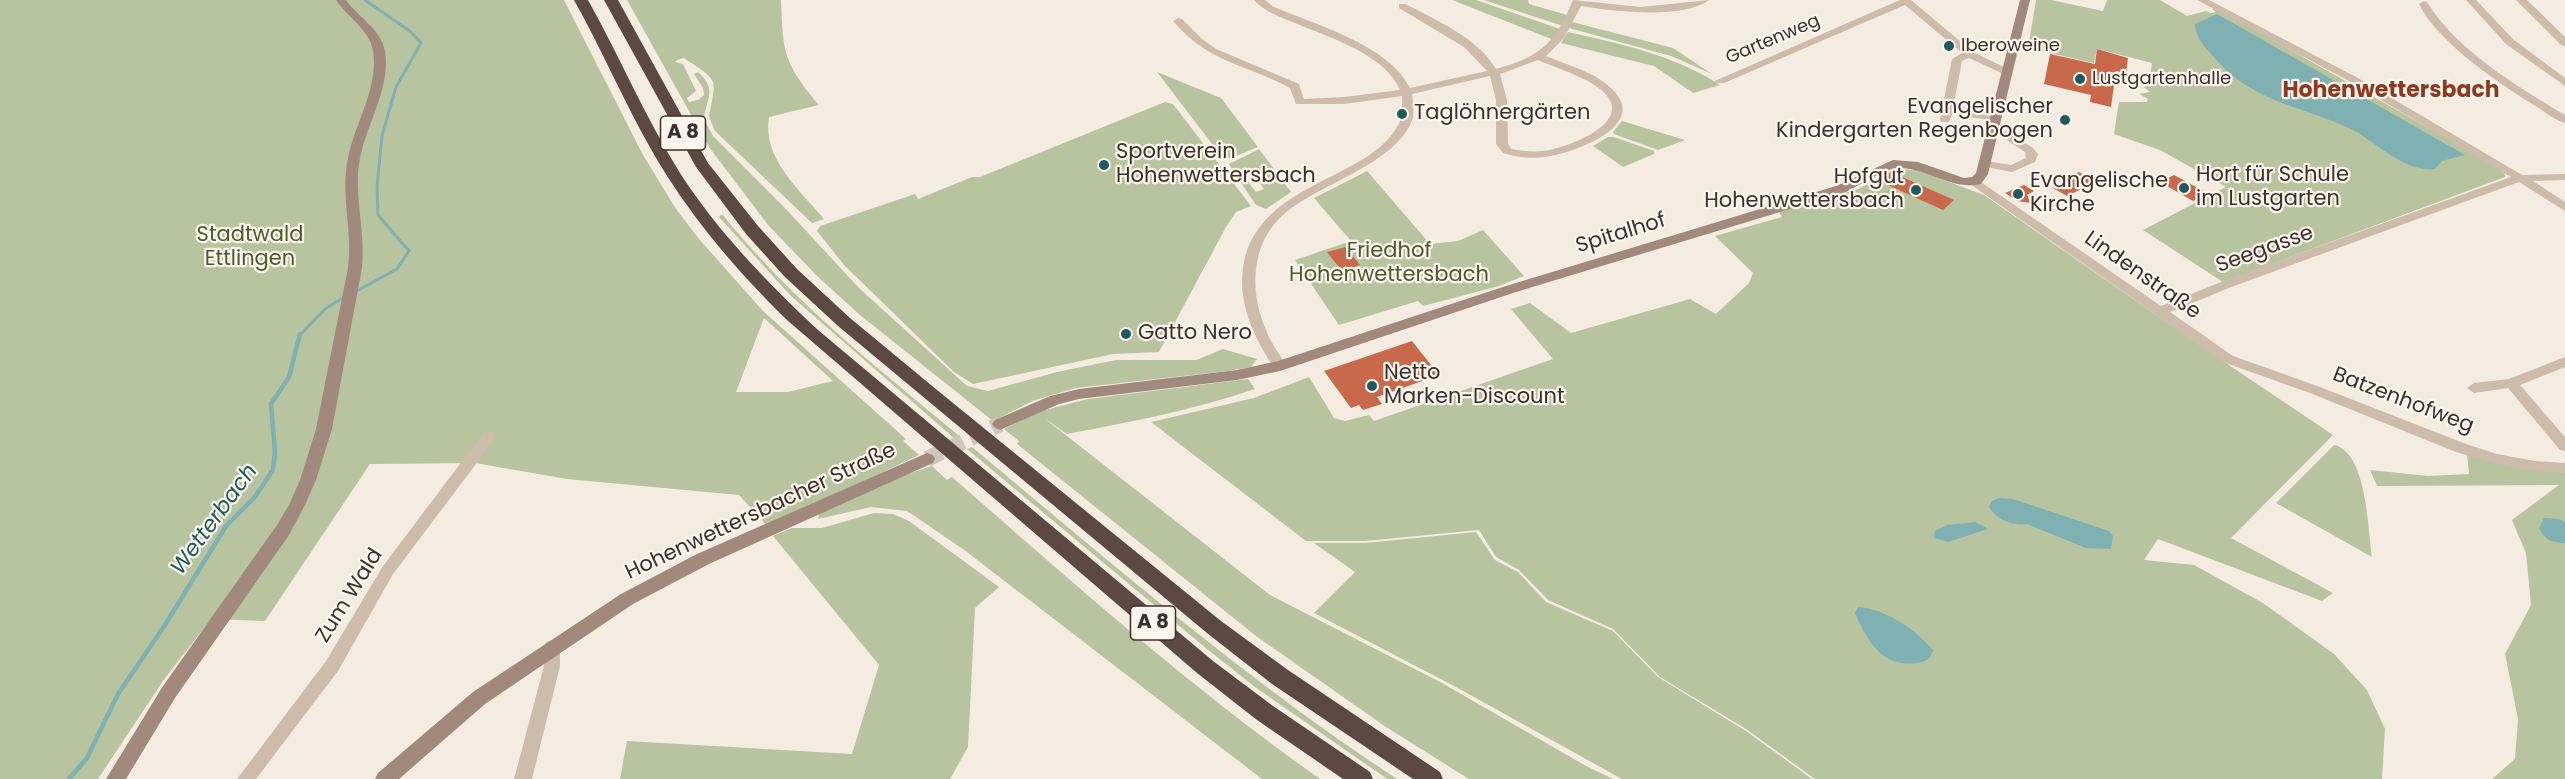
<!DOCTYPE html>
<meta charset="utf-8">
<style>
body{margin:0}
canvas{display:block;background:#f4ebe1}
</style>
<canvas width="2565" height="779"></canvas>
<script>
const c = document.querySelector('canvas').getContext('2d');
c.lineJoin = 'round';
function paint(path, color) { c.fillStyle = color; c.fill(path, 'evenodd'); }
function stroke(path, color, width, dash) { c.strokeStyle = color; c.lineWidth = width; c.lineCap = dash ? 'butt' : 'round'; c.setLineDash(dash || []); c.stroke(path); }
function write(font, color, halo, rows, align = 'center') {
  c.font = font + ' Poppins,sans-serif'; c.lineWidth = 4.5; c.setLineDash([]); c.textBaseline = 'middle'; c.strokeStyle = halo; c.fillStyle = color; for (const [text, x, y, turn = 0] of rows) {
    c.save(); c.translate(x, y); c.rotate((+turn || 0) * Math.PI / 180); c.textAlign = isNaN(turn) ? turn : align; if (halo) c.strokeText(text, 0, 0); c.fillText(text, 0, 0); c.restore();
  }
}
paint(new Path2D(`
 M0 0H564L643 155 676 209 699 239 763 311 906 439 903 441 919 455 768 527 739 495 567 479 475 463 370 464 265 621 211 619 165 678 98 779H0ZM764 318 833 381 788 392H736Z
 M627 0H781C783 54 784 63 819 105L769 117C762 159 800 190 824 219L812 223 715 131 709 117C717 76 719 82 684 58L677 60 675 62 683 64 696 91 687 98 689 102 698 100 704 95 703 88 694 74 698 72C718 90 706 99 704 119L713 136 784 207 859 288 967 386 988 391 1057 372 1116 360H1196L1223 349 1257 359 1251 367 1228 371 1076 388 1035 400 993 421 860 315 818 277 768 225 709 147Z
 M1452 0H1476L1560 29 1554 40Z
 M1484 0H1528L1529 4 1567 15 1563 26Z
 M2036 0H2051L2103 11 2107 0H2160L2187 16 2206 11 2211 13 2216 12 2212 9 2216 8 2491 163 2505 174V177L2223 282 2143 230 2226 187 2160 150 2114 134 2119 102H2147L2148 99 2139 94 2150 92 2144 87 2149 84 2152 63 2097 49 2094 63 2028 48Z
 M1572 22 1673 48 1712 74 1671 56 1569 28Z
 M1568 32C1621 44 1674 55 1720 85L1693 93 1654 66 1561 43Z
 M1157 72 1221 98 1258 147 1231 158 1222 157Z
 M1165 102 1173 104 1251 206 1236 212 1226 227 1159 352 1113 354 973 384 954 372 844 265 817 231 820 226 915 194 918 199 972 177H980Z
 M1622 121 1685 140 1658 150 1614 134 1613 132Z
 M1608 137H1614L1654 151V154L1623 167 1593 146Z
 M1259 149 1291 192 1266 209 1256 205 1239 180 1245 178 1256 192 1264 189 1253 172 1237 177 1229 164Z
 M1894 169 1917 170 1984 195 2208 351 2333 435 2231 538 2333 593 2322 601 2158 539 2144 560 2194 565 2263 603 2334 654 2367 690 2385 729 2382 779H1815L1746 729 1660 677 1613 629 1548 600 1519 570 1496 557 1479 530 1365 541H1306L1151 422 1254 398 1309 377 1334 418 1345 421 1369 415 1374 421 1553 359 1511 309 1530 303 1571 333 1690 299 1716 314 1749 283 1753 273 1715 236 1782 217 1779 212 1858 189Z
 M1367 171 1430 244 1458 241 1483 230 1524 276 1499 286 1423 306 1418 301 1339 325 1295 260 1351 241 1314 198Z
 M722 214C790 299 875 366 958 435L954 438 791 296 719 217Z
 M1248 379 1255 389C1193 410 1131 422 1067 434L1044 418 1270 595 1442 683 1586 766 1613 779H1469L1386 727 1256 636 1017 444 1019 441 1004 429 1037 412 1088 399Z
 M2334 445C2367 452 2368 530 2372 557L2276 503Z
 M972 447C1110 562 1246 680 1397 779H1387L1380 774 1255 687 1207 649 967 449Z
 M2467 453 2565 473V779H2492L2515 759 2518 719 2505 654 2531 605 2526 553 2512 520 2559 485 2377 486 2370 470 2428 476 2469 474Z
 M932 466 947 480 952 477C1072 582 1190 687 1320 779H1262L963 549 907 511 871 507 818 519 819 514 896 478Z
 M874 513 893 514 909 521 999 587 975 608 968 747 950 779H620L627 741 852 754 879 665 773 536 792 528H822Z
 M1476 532 1495 560 1518 572 1546 602 1613 631 1658 677 1746 731 1812 779H1622L1454 686 1314 613 1355 572 1314 543H1366Z`), '#b8c4a0');
paint(new Path2D(`
 M2217 14 2465 155 2442 161 2435 169C2402 172 2376 141 2349 128 2297 104 2252 103 2212 55 2203 45 2196 38 2195 24Z
 M1998 498 2013 499 2109 531 2113 536 2111 549 2086 548 2027 524C2012 526 1997 520 1989 507L1992 501Z
 M2544 518 2559 519 2565 522V543C2551 543 2546 540 2539 528Z
 M1976 522 1988 529 1948 542 1934 538 1935 531 1947 525Z
 M1858 607C1886 609 1915 629 1933 650 1930 660 1926 662 1916 663 1882 668 1867 640 1855 613Z`), '#7fb0b2');
stroke(new Path2D(`
 M353 293 397 269 409 251 378 215 377 186 382 136 396 87 421 43 411 32 365 0
 M300 335 325 309 346 296`), '#7fb0b2', 3);
stroke(new Path2D(`
 M69 779 87 758 118 694 165 625 226 526 254 498 273 470 275 452 271 404 289 377 300 334`), '#7fb0b2', 4.5);
paint(new Path2D(`
 M2097 49 2128 58 2126 73 2116 71 2111 107 2090 102 2091 95 2044 84 2050 54 2095 64Z
 M1891 172 1954 200 1943 210 1879 181Z
 M2079 172 2096 182 2067 196 2053 188 2063 183 2060 181Z
 M2174 175 2207 193 2193 201 2160 182Z
 M2024 185 2034 191 2027 195 2031 203 2017 201 2005 193Z
 M1346 247 1360 265 1342 271 1327 252Z
 M1412 341 1439 375 1377 397 1382 404 1363 410 1359 405 1351 408 1324 371Z`), '#c8694b');
stroke(new Path2D(`
 M927 459 1000 424`), '#cfc6bd', 16, [16, 8]);
paint(new Path2D(`
 M1254 0H1265L1272 6C1315 25 1388 44 1410 88L1487 71 1464 47 1399 8V4H1405C1436 20 1478 38 1496 69 1543 56 1555 42 1573 0L1641 7 1709 0C1682 20 1612 11 1581 6L1564 38 1546 56C1569 66 1603 74 1618 96 1642 130 1567 155 1544 157 1531 159 1516 157 1503 153L1496 144V100L1490 76 1412 94C1413 101 1414 111 1413 117 1408 136 1389 151 1374 161 1348 178 1319 189 1293 207 1252 235 1247 286 1266 330 1271 343 1279 354 1287 366L1280 371 1275 369C1254 338 1236 301 1244 262 1257 201 1321 186 1368 156 1381 147 1395 135 1401 119 1403 112 1402 103 1402 96L1344 104H1296L1290 88C1244 63 1210 64 1173 21L1178 18 1182 19 1202 39 1216 49 1299 84 1304 99 1344 97 1400 90C1385 54 1328 37 1295 23 1280 17 1265 12 1254 0ZM1538 60C1558 69 1595 79 1608 97 1629 126 1563 149 1543 151 1532 152 1522 151 1511 149L1508 144 1507 100 1500 74Z
 M1900 0H1911L1973 52 2012 71 2013 73 2008 76 1969 58 1962 61 1953 108 2000 118V122L1952 114 1949 122H1941L1940 120 1952 59 1962 53 1905 5 1724 83H1716L1715 81Z
 M2197 0H2209L2356 77 2522 175 2565 174V180L2533 181 2565 202V211L2519 182 2234 286 2170 312 2233 356 2320 387 2466 444 2497 454 2535 461 2565 463V473L2535 471 2497 464 2456 452 2310 393 2223 362 1970 184V180H1978L2161 306 2226 280 2511 177 2349 81Z
 M2466 0H2476L2514 40 2565 78V86L2506 44Z
 M2516 0H2527L2565 37V46L2561 45Z
 M2424 1 2427 2C2456 50 2518 87 2565 115V123C2555 120 2546 113 2537 107 2500 84 2438 43 2419 4Z
 M1994 124 2033 148 2038 154 2035 162 2012 172 1981 166V162L1985 161 2011 165 2026 158 2025 152 1990 129V125Z
 M2565 357V367L2520 385 2565 437V451L2560 450 2508 388 2474 393 2467 388 2474 383 2509 379Z
 M489 431 494 432 496 436 494 440 393 574 338 671 256 779H237L326 661 383 566 484 432Z
 M552 640 558 642 560 647V666L532 779H514L544 666V647L546 642Z`), '#cdbbac');
paint(new Path2D(`
 M336 0H346C358 17 381 29 385 51 391 87 367 123 360 158 353 194 366 231 362 268L332 429 316 480 305 505 289 535 175 698 126 779H106L163 686 277 525 289 505 300 480 316 429 348 268C353 231 340 194 348 158 355 123 379 87 373 51 370 30 347 17 336 0Z
 M2020 0H2030L1988 174 1981 184C1951 191 1927 167 1897 168 1885 169 1858 186 1846 192L1516 292 1280 371 1237 380 1079 399 1059 404 1000 430 995 428 992 424 995 420 1050 396 1079 389 1237 370 1278 361 1506 286 1836 186 1893 160 1918 162 1964 178 1972 177 1976 173Z
 M927 453 933 455 935 459 933 463 709 564 633 604 485 704 399 779H375L378 773 473 692 621 594 697 554Z`), '#a18a7d');
paint(new Path2D(`
 M574 0H588C620 57 645 117 680 173 718 232 767 282 818 330L1213 661 1273 706 1370 772 1373 779H1343L1257 720 1197 673 787 320C735 269 688 214 652 151 624 102 602 50 574 0Z
 M604 0H618L708 163 758 226 797 269 850 318 937 390 1221 621 1288 670 1440 772 1443 779H1413L1272 684 1207 633 838 326 785 277 746 234 696 167Z`), '#5c4a42');
for (const [x, y, r, color] of [
 [1949,46,6,"#1f5a5e"],
 [2080,79,6,"#1f5a5e"],
 [1402,114,6,"#1f5a5e"],
 [2065,120,6,"#1f5a5e"],
 [1104,165,6,"#1f5a5e"],
 [2184,188,6,"#1f5a5e"],
 [1916,190,6,"#1f5a5e"],
 [2018,194,6,"#1f5a5e"],
 [1126,334,6,"#1f5a5e"],
 [1372,386,6,"#1f5a5e"]
]) { const dot = new Path2D(); dot.arc(x, y, r, 0, 2 * Math.PI); c.fillStyle = color; c.fill(dot); stroke(dot, '#fbf5ee', 2); }
write('18px', '#3b302b', '#fbf5ee', [
 ["Gartenweg",1773,40,-23]
]);
write('18px', '#3b302b', '#fbf5ee', [
 ["Iberoweine",1961,46],
 ["Lustgartenhalle",2092,79]
], 'left');
for (const [x, y, w] of [
 [683,133,45],
 [1153,623,45]
]) { const box = new Path2D(); box.roundRect(x - w / 2, y - 17, w, 34, 4.5); c.fillStyle = '#fbf5ee'; c.fill(box); stroke(box, '#3b302b', 1.5); }
write('bold 20px', '#3b302b', null, [
 ["A 8",683,133],
 ["A 8",1153,623]
]);
write('21px', '#3b302b', '#fbf5ee', [
 ["Evangelischer",2053,108,"right"],
 ["Kindergarten Regenbogen",2053,132,"right"],
 ["Taglöhnergärten",1414,114],
 ["Sportverein",1116,153],
 ["Hohenwettersbach",1116,177],
 ["Hort für Schule",2196,176],
 ["im Lustgarten",2196,200],
 ["Hofgut",1904,178,"right"],
 ["Hohenwettersbach",1904,202,"right"],
 ["Evangelische",2030,182],
 ["Kirche",2030,206],
 ["Gatto Nero",1138,334],
 ["Netto",1384,374],
 ["Marken-Discount",1384,398]
], 'left');
write('21px', '#3b302b', '#fbf5ee', [
 ["Spitalhof",1621,234,-17],
 ["Seegasse",2265,250,-20],
 ["Lindenstraße",2142,276,35],
 ["Batzenhofweg",2403,401,21],
 ["Hohenwettersbacher Straße",761,512,-25],
 ["Zum Wald",350,596,-58]
]);
write('21px', '#4a5a2e', '#fbf5ee', [
 ["Stadtwald",250,236],
 ["Ettlingen",250,260],
 ["Friedhof",1389,252],
 ["Hohenwettersbach",1389,276]
]);
write('bold 22px', '#8c3b22', '#fbf5ee', [
 ["Hohenwettersbach",2391,91]
]);
write('italic 22px', '#1f5a5e', '#fbf5ee', [
 ["Wetterbach",215,520,-54]
]);
</script>
